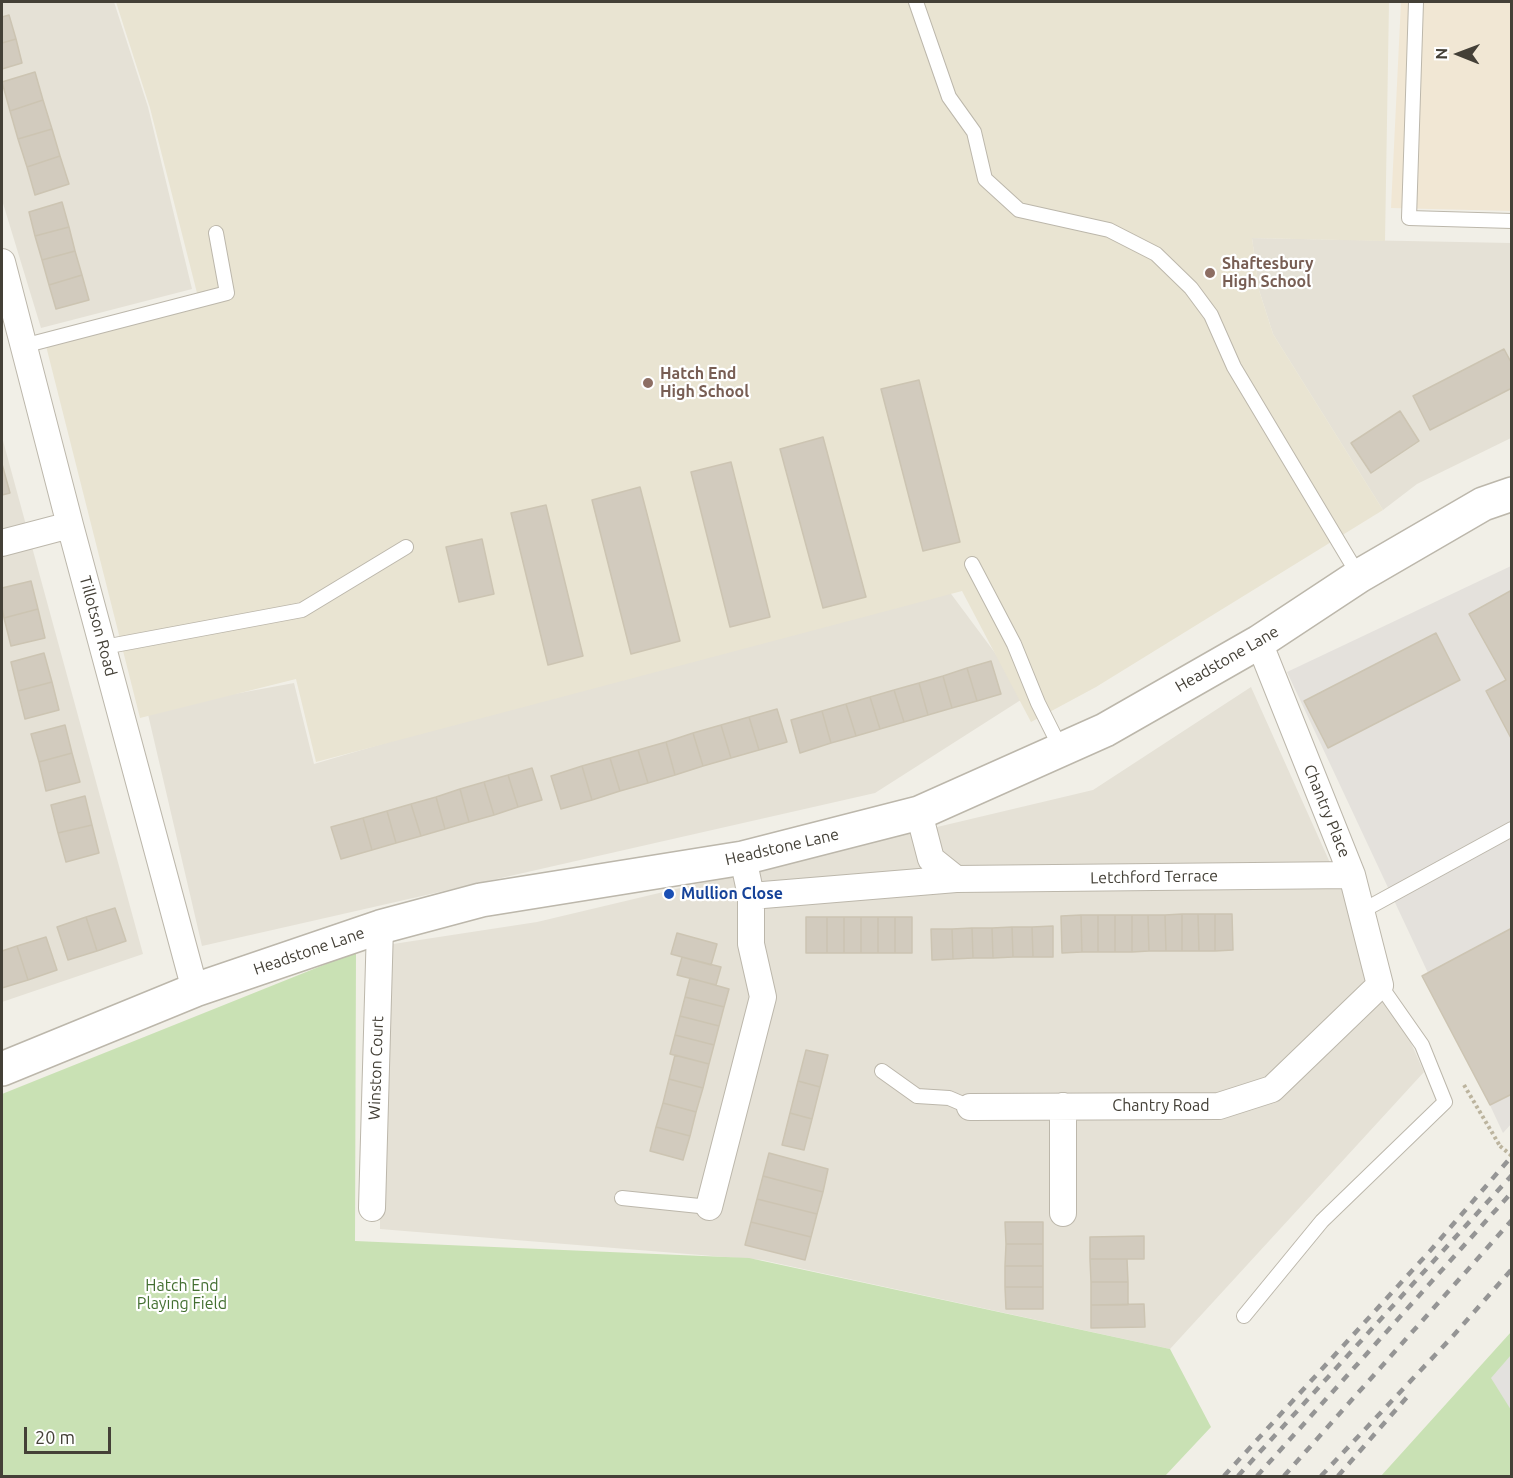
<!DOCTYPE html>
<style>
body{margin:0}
#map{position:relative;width:1513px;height:1478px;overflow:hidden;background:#f1efe7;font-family:Ubuntu,sans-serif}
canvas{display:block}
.frame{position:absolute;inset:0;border:3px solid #444037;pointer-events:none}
.north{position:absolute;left:1429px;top:24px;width:60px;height:60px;-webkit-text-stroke:4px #fff;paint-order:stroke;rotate:271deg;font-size:16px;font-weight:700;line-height:24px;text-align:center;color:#444037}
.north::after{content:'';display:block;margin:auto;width:21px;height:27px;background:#444037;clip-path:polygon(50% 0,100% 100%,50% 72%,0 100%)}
.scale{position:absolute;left:24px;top:1427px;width:87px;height:27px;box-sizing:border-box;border:3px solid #444037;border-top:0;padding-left:8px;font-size:18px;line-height:21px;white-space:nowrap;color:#444037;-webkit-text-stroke:4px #fff;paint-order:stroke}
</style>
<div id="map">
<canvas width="1513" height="1478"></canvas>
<div class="frame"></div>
<div class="north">N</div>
<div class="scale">20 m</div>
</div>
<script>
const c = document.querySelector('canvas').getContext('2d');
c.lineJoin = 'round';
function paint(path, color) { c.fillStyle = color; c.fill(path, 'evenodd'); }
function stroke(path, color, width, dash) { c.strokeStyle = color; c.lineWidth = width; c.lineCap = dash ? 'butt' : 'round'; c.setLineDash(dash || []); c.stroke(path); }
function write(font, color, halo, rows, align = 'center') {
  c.font = font + ' Ubuntu,sans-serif'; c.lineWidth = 4.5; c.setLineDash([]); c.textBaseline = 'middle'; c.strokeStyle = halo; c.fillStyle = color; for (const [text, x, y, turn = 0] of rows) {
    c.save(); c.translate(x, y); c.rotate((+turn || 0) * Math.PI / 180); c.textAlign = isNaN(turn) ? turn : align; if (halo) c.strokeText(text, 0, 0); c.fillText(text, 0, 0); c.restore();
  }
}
paint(new Path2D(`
 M2 2H114L148 107 192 289 41 328 2 200Z
 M1252 238 1511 243V438L1417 484 1383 510 1273 334 1259 290Z
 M2 437 143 954 2 1002Z
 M940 579 1027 696 875 793 202 946 147 710 294 683 314 764Z
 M1251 687 1424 1072 1170 1349 762 1260 380 1229V946L537 922 1093 790Z`), '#e5e1d6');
paint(new Path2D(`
 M1401 2H1511V211L1391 208Z`), '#f1e7d4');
paint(new Path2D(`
 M1511 566 1512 1123 1503 1133 1287 672Z`), '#e4e1dc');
paint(new Path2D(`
 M116 2H1389L1385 241 1252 238 1259 290 1273 334 1383 510 1096 687 1031 722 962 591 316 762 296 679 140 718 43 334 197 293 150 108Z`), '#e9e4d2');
paint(new Path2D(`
 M356 952 355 1241 749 1258 1170 1349 1211 1427 1165 1476H2V1094Z
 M1511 1332V1476H1381Z`), '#c9e1b4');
paint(new Path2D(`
 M1511 1355V1410L1491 1378Z`), '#e3e1de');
const building = new Path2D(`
 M9 15 16 39 2 43V17Z
 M16 39 22 63 2 69V43Z
 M35 72 43 100 10 111 2 82Z
 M43 100 52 129 18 139 10 111Z
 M52 129 60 156 27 167 18 139Z
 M60 156 69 184 35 195 27 167Z
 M62 202 69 227 35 236 29 212Z
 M69 227 75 251 42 260 35 236Z
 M75 251 82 275 49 285 42 260Z
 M82 275 89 300 56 309 49 285Z
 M1504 349 1512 364V388L1430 430 1413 396Z
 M919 380 960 542 923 551 881 389Z
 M1400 411 1419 441 1371 473 1351 443Z
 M823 437 866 597 823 608 780 449Z
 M731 462 770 617 730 627 691 472Z
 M2 464 10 493 2 495Z
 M640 487 680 641 631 654 592 500Z
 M546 505 583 656 548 665 511 513Z
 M482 539 494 594 459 602 446 547Z
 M31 581 38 609 4 618 2 607V588Z
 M1512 590V740L1486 691 1506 680 1469 614Z
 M38 609 45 638 11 646 4 618Z
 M1436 633 1460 680 1328 748 1304 701Z
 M44 653 52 682 18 691 11 662Z
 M991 661 1001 694 977 701 967 668Z
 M967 668 977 701 952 708 943 676Z
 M943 676 952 708 928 715 919 683Z
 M52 682 59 710 25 719 18 691Z
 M919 683 928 715 904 722 894 690Z
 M894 690 904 722 880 729 870 697Z
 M870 697 880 729 856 736 846 704Z
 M846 704 856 736 831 743 822 711Z
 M777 709 787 742 759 750 749 717Z
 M822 711 831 743 800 753 791 720Z
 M749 717 759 750 731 758 721 725Z
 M65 725 72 753 39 762 31 734Z
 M721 725 731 758 703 766 693 733Z
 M693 733 703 766 675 775 666 742Z
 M666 742 675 775 648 783 638 750Z
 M638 750 648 783 620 791 610 758Z
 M72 753 80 782 46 791 39 762Z
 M610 758 620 791 592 800 582 766Z
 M582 766 592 800 561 809 551 776Z
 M532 768 542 800 518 807 508 775Z
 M508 775 518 807 494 815 484 782Z
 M484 782 494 815 469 822 460 789Z
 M460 789 469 822 445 829 436 797Z
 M85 796 92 825 58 833 51 805Z
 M436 797 445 829 421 836 411 804Z
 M411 804 421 836 396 843 387 811Z
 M387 811 396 843 372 850 363 818Z
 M363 818 372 850 341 859 331 827Z
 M92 825 99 853 66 862 58 833Z
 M115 908 126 941 97 951 86 917Z
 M1182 914V951H1166L1165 915Z
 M1182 914H1198L1199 951H1182Z
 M1198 914H1215V951H1199Z
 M1215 914H1232L1233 950 1215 951Z
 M1081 915H1098V952H1082Z
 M1081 915 1082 952 1062 953 1061 916Z
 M1098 915H1115V952H1098Z
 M1115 915H1132V952H1115Z
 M1132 915H1148L1149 951 1132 952Z
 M1148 915H1165L1166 951H1149Z
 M86 917 97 951 68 960 57 927Z
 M806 917H827V953H806Z
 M827 917H844V953H827Z
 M844 917H861V953H844Z
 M861 917H878V953H861Z
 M878 917H895V953H878Z
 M895 917H912V953H895Z
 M1053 926V957H1033L1032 927Z
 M1012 927H1032L1033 957H1013Z
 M1012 927 1013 957 993 958 992 928Z
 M972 928H992L993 958H973Z
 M972 928 973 958 953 959 952 929Z
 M1512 928V1094L1490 1105 1422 976Z
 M931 929H952L953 959 932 960Z
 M677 933 717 944 711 965 671 954Z
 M46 937 57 970 28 980 17 946Z
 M17 946 28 980 2 988V951Z
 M682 957 721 967 716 985 677 975Z
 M690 978 729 989 724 1007 685 997Z
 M685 997 724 1007 719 1026 680 1016Z
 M680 1016 719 1026 714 1045 675 1035Z
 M675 1035 714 1045 709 1064 670 1054Z
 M806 1050 828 1055 820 1087 798 1081Z
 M675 1055 709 1064 703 1088 669 1079Z
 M669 1079 703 1088 696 1112 663 1103Z
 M798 1081 820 1087 812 1119 790 1113Z
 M663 1103 696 1112 690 1136 656 1127Z
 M790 1113 812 1119 804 1150 782 1145Z
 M656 1127 690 1136 683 1160 650 1151Z
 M769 1153 828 1169 823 1192 763 1176Z
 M763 1176 823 1192 817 1214 757 1199Z
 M757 1199 817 1214 811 1237 751 1222Z
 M751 1222 811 1237 805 1260 745 1245Z
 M1005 1222H1043V1244H1006Z
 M1144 1236V1259H1090V1237Z
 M1006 1244H1043V1266H1005Z
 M1090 1259H1127L1128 1282H1091Z
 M1005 1266H1043V1287H1005Z
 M1091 1282H1128V1305H1091Z
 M1005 1287H1043V1309H1006Z
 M1144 1304 1145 1327 1091 1328V1305Z`);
paint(building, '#d2cbbe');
stroke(building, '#ccc4b2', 1.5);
const service = new Path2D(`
 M916 2 949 97 974 132 985 179 1019 210 1109 230 1156 254 1191 288 1211 315 1234 367 1359 576
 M1416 2 1409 218 1512 221
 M23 346 227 293 216 233
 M972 564 1014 644 1038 703 1061 749
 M104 647 302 610 406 547
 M1362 911 1512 829
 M882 1071 917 1096 949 1098 970 1107
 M622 1198 709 1207
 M1244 1316 1322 1221 1445 1102 1422 1045 1380 985`);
const minor = new Path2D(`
 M2 262 70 525 195 990
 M2 543 70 525
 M919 813 931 859 956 879 1352 875
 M751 896 956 879
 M1063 1106V1213
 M970 1107 1219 1106 1272 1089 1380 985 1352 875 1259 642
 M709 1207 763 997 751 944V896L743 858
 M372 1208 380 927`);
const tertiary = new Path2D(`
 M2 1069 195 990 380 927 481 900 743 858 919 813 1105 730 1259 642 1359 576 1483 504 1512 494`);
stroke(service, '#bcb7ab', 16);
stroke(minor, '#bcb7ab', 28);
stroke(tertiary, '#bcb7ab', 36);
stroke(new Path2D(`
 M1464 1085 1500 1146`), '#bcb49e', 4, [3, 3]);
stroke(service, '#fff', 14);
stroke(minor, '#fff', 26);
stroke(tertiary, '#fff', 33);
stroke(new Path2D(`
 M1224 1476 1430 1251 1512 1156
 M1238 1476 1512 1175
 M1257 1476 1512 1192
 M1284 1476 1512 1220
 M1321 1476 1453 1336 1512 1269
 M1338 1476 1408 1396`), '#959595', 4.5, [8, 8]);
stroke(new Path2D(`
 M1500 1146 1512 1156`), '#bcb49e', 4, [3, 3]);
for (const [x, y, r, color] of [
 [1210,273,6,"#8d6e63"],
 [648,383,6,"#8d6e63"],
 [669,894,6,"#1a4fb4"]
]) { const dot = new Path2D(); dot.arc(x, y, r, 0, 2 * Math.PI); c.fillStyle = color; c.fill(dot); stroke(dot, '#fff', 2); }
write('bold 16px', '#785e54', '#fff', [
 ["Shaftesbury",1222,264],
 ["High School",1222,282],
 ["Hatch End",660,374],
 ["High School",660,392]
], 'left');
write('16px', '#444037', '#fff', [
 ["Tillotson Road",98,626,75],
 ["Headstone Lane",1227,659,-30],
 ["Chantry Place",1327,811,68],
 ["Headstone Lane",782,847,-13],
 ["Letchford Terrace",1154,877,-1],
 ["Headstone Lane",309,951,-19],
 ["Winston Court",376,1068,-88],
 ["Chantry Road",1161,1106]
]);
write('bold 16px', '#164399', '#fff', [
 ["Mullion Close",681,894]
], 'left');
write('16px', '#436f31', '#fff', [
 ["Hatch End",182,1286],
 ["Playing Field",182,1304]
]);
</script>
